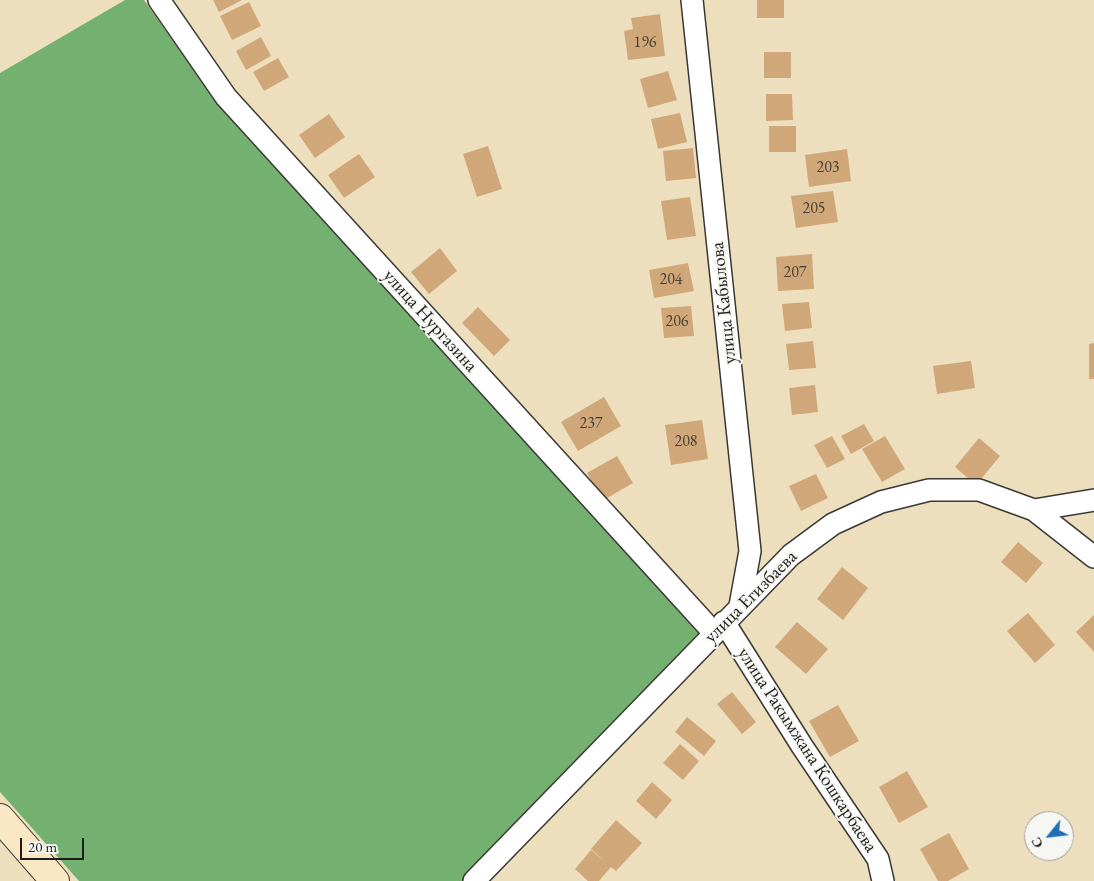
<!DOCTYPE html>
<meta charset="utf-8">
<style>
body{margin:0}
#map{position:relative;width:1094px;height:881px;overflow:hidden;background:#eddfbe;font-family:"EB Garamond",serif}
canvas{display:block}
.north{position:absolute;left:1024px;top:811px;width:50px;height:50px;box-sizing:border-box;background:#f6f6f2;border:1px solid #9f9f9c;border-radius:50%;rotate:241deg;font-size:14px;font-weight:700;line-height:20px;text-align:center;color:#1c1c1c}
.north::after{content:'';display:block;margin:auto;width:18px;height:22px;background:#1f6fb2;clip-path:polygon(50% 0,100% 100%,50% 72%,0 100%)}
.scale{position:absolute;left:20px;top:838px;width:64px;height:22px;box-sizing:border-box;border:2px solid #1c1c1c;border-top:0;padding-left:6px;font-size:15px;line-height:18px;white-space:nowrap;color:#1c1c1c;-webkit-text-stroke:4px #f6f6f2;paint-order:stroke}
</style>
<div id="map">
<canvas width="1094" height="881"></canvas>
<div class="north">С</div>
<div class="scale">20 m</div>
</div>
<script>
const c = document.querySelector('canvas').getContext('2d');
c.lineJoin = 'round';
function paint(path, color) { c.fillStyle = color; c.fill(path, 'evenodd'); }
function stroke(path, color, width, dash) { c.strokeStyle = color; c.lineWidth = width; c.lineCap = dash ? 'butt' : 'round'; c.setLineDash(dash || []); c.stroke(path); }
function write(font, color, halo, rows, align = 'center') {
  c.font = font + ' "EB Garamond",serif'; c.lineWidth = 4; c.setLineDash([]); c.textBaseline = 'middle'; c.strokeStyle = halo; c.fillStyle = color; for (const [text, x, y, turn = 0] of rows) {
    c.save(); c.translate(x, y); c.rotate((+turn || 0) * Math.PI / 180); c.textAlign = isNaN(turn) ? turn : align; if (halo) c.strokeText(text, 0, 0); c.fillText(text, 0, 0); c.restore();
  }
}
paint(new Path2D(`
 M125 0H144L217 103 709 636 467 881H79L0 792V73Z`), '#74b171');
paint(new Path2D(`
 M213 0H242L219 12Z
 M757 0H784V18H757Z
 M249 2 261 26 232 40 220 16Z
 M660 14 665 56 628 60 624 31 633 29 631 18Z
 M261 37 271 56 246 70 236 51Z
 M764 52H791V78H764Z
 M278 58 289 77 264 91 253 72Z
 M668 71 677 100 648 108 640 79Z
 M766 94H792L793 120 766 121Z
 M680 113 687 142 658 149 651 119Z
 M329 114 345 137 315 158 299 135Z
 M769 126H796V152H769Z
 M488 146 502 189 477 197 463 154Z
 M693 148 696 178 666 181 663 151Z
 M847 149 851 181 809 187 805 155Z
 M359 154 375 177 344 198 328 175Z
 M833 191 838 222 796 228 791 196Z
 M690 197 696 236 667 240 661 201Z
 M440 248 457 271 429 294 411 272Z
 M812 254 814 289 778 291 776 257Z
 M688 263 694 291 654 298 649 270Z
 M809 302 812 328 785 331 782 304Z
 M691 306 694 336 664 338 661 308Z
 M478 307 510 340 494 356 462 323Z
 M813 341 816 368 789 370 786 344Z
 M1094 343V379H1089V344Z
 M971 361 975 388 937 394 933 366Z
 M815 385 818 412 792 415 789 388Z
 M604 397 621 426 578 451 561 422Z
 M702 420 708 459 671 465 665 425Z
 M864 424 874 441 851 454 841 436Z
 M832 436 845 459 827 468 814 445Z
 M885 436 905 469 882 482 862 449Z
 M979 438 1000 456 976 485 955 467Z
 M617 456 633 483 602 501 587 473Z
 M816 474 828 498 801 511 789 486Z
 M1018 542 1043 563 1026 583 1001 562Z
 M842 567 868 588 843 620 817 599Z
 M1028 613 1055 645 1035 663 1007 631Z
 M1094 615V652L1076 632Z
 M797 622 828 649 806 674 775 647Z
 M732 692 756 722 742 734 717 704Z
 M838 705 859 741 830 757 809 721Z
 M687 717 716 741 704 756 675 732Z
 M680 744 699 761 683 780 663 763Z
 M907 771 928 807 899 823 879 787Z
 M652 782 672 800 656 819 636 801Z
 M616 820 642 843 616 871 611 867 599 881H588L575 869 591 850 608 864 591 849Z
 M949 833 969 869 948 881H938L920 849Z`), '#cfa779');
const street = new Path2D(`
 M159 0 226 97 714 633
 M692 0 750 551 740 606
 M1034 510 1094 500
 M724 622 802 746 878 859 883 881
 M474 881 791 555 833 524 881 502 929 490H979L1034 510 1094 557`);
const secondary = new Path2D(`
 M0 818 55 881`);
stroke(street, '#3b3934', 24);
stroke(secondary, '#3b3934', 30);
stroke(street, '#fff', 21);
stroke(secondary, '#fae7c3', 28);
write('16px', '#493f33', null, [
 ["196",645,43],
 ["203",828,168],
 ["205",814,209],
 ["207",795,273],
 ["204",671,280],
 ["206",677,322],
 ["237",591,424],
 ["208",686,442]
]);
write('19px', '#1c1c1c', '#f6f6f2', [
 ["улица Кабылова",724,303,-96],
 ["улица Нургазина",430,321,48],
 ["улица Егизбаева",751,597,-45],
 ["улица Ракымжана Кошкарбаева",807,750,57]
]);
</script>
